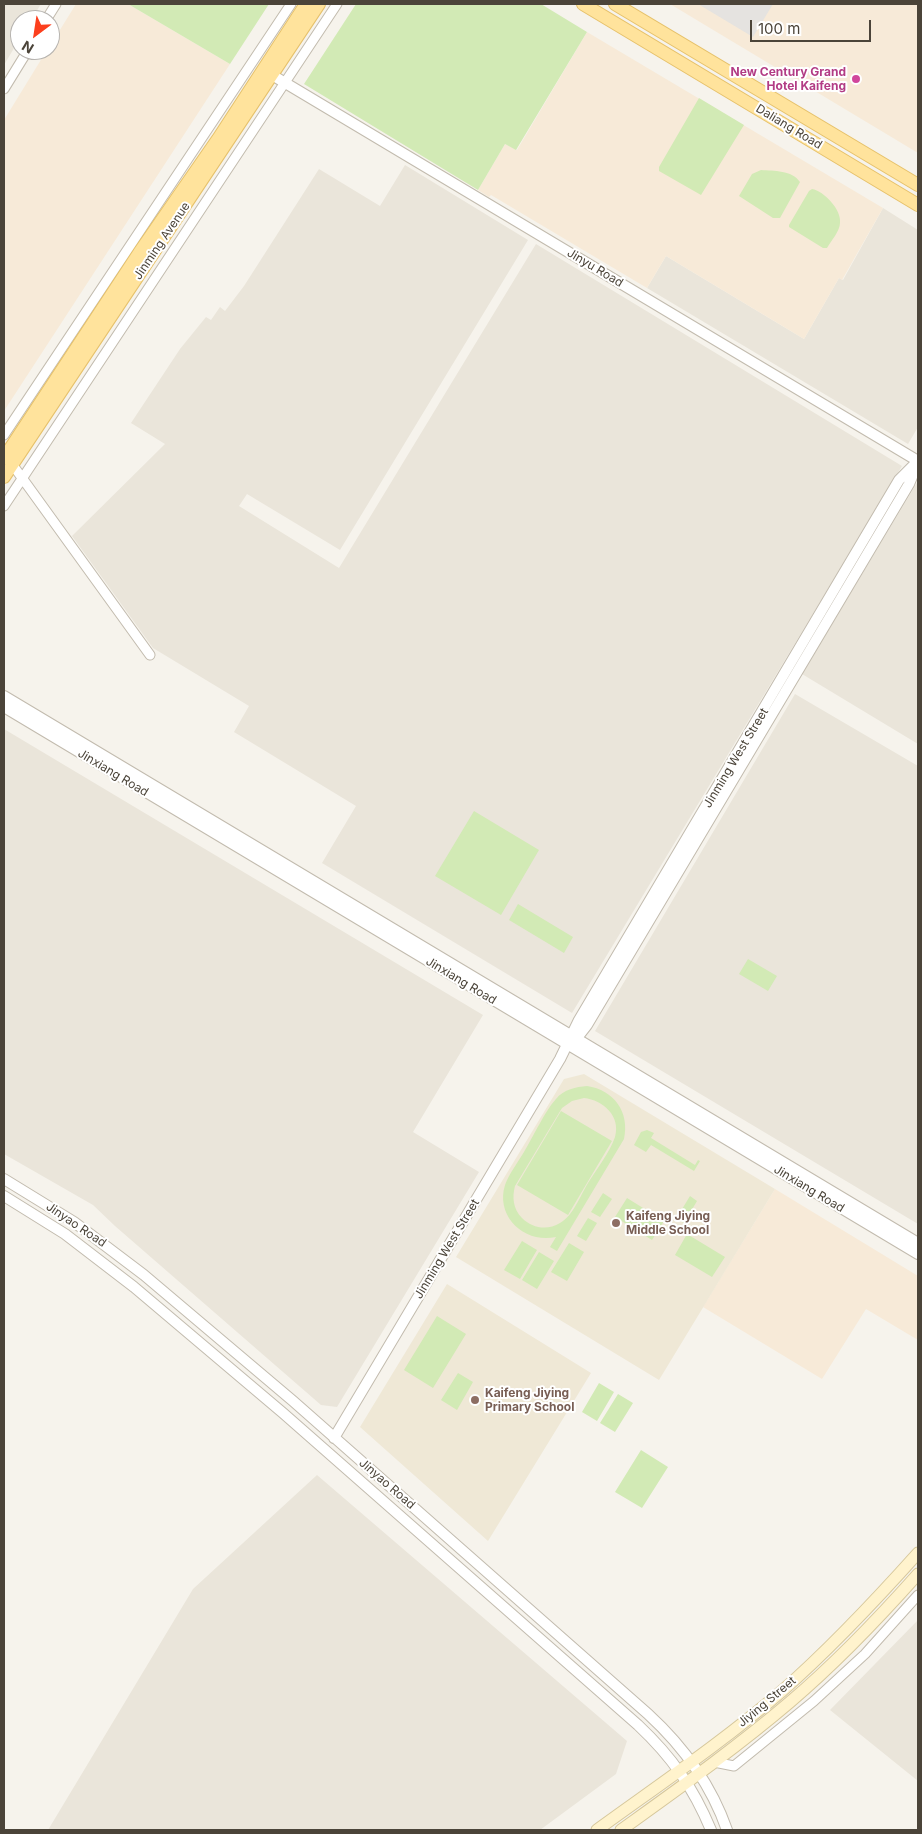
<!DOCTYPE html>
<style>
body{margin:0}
#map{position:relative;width:922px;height:1834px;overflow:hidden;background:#f6f3ec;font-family:Inter,sans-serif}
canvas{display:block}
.frame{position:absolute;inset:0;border:5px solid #4b4439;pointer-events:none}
.north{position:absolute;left:10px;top:10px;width:50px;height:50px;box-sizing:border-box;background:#fff;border:1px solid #b7b4b0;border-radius:50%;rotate:211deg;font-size:14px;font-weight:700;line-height:20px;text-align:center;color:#4b4439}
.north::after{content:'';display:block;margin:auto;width:18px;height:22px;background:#fc3f1d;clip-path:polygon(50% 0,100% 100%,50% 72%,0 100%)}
.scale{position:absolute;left:750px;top:20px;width:121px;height:22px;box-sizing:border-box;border:2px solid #4b4439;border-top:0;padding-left:6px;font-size:15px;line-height:18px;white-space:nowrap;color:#4b4439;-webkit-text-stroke:4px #fff;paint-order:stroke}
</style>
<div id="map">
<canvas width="922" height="1834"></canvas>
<div class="frame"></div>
<div class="north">N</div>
<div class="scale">100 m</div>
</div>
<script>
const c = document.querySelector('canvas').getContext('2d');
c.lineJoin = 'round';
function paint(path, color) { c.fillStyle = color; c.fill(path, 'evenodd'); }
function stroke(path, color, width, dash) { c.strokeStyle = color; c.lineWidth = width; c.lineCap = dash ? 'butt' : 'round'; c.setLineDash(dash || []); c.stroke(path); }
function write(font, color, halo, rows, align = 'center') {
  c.font = font + ' Inter,sans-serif'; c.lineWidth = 4; c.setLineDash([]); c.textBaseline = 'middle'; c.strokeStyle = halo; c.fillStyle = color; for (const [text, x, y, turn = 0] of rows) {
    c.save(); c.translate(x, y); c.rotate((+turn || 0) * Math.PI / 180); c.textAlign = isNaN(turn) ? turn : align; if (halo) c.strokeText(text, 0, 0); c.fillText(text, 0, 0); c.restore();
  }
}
paint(new Path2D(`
 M4 4H41L31 20H20V38L4 65Z
 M405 165 528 240 340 550 247 494 239 506 339 568 536 244 902 466 572 1013 322 863 356 806 234 732 249 706 153 648 72 536 165 444 131 423 180 349 206 317 211 320 220 307 225 311 244 286 319 169 380 206Z
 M883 208 918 230V427L908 444 647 288 666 256 804 339 839 278 843 280Z
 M918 481V744L802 674Z
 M795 694 918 766V1224L595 1031Z
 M4 729 483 1015 413 1132 479 1172 337 1407 321 1405 115 1226 93 1205 4 1154Z
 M317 1475 627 1741 616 1774 540 1830H48L193 1589Z
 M918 1620V1781L830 1710Z`), '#eae5da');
paint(new Path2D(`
 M76 4H128L230 64 4 411V120L47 50H50V46Z
 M670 4H918V153Z
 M587 32 883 208 842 280 839 278 804 339 666 256 647 288 491 195 489 197 478 190 505 144 517 150Z
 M775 1189 918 1276V1340L866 1309 822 1379 703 1307Z`), '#f7ead8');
paint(new Path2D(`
 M584 1074 775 1189 659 1380 456 1257 564 1079Z
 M447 1284 591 1373 488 1541 360 1427Z`), '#efe8d6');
paint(new Path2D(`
 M128 4H269L230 64Z
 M356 4H541L587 32 516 150 505 144 478 190 304 84Z
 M699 98 744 125 701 195 659 171V167Z
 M761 170C774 171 792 170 800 182L780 218H773L739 196 752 174Z
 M812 189C824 191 842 210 840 223 840 231 831 241 827 248H823L789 227V225L809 191Z
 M474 811 539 850 501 915 435 876Z
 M518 904 573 937 564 953 509 920Z
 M748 959 777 976 768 991 739 974Z
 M587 1086C614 1090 630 1112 624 1139L557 1251 550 1247 556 1237C525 1244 495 1217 505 1185 509 1174 518 1162 524 1152 533 1137 545 1111 556 1099 564 1089 576 1087 587 1086ZM584 1098C603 1100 621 1116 615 1137 610 1152 596 1170 588 1183 580 1196 573 1216 560 1223 547 1231 532 1228 522 1218 513 1209 512 1197 515 1186L562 1108 572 1101Z
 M561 1111 612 1141 568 1215 517 1185Z
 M647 1130 654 1133 651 1138 695 1165 698 1160 700 1161 694 1171 651 1145 646 1152 634 1145 641 1132Z
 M603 1193 612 1199 600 1217 591 1212Z
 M690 1196 697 1201 684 1223 676 1219Z
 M627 1198 664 1221 652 1240 615 1217Z
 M588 1218 597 1223 586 1241 577 1236Z
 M687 1234 725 1257 712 1277 675 1255Z
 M522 1241 537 1250 520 1279 504 1270Z
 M569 1243 584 1252 567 1281 551 1272Z
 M539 1252 554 1261 537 1289 522 1280Z
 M437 1316 466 1334 433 1388 404 1370Z
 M458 1373 473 1382 457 1410 441 1400Z
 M599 1383 614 1392 597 1421 582 1412Z
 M618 1394 633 1403 615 1432 600 1423Z
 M641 1450 668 1467 642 1508 615 1492Z`), '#d2eab5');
paint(new Path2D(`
 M698 4H773L753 37Z`), '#e5e3e0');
const minor = new Path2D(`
 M46 20 56 4
 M4 89 28 50
 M4 435 291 4
 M12 464 150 655
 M4 506 337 4
 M714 1762 734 1766 814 1701 865 1654 918 1595`);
const tertiary = new Path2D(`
 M272 75 918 461
 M4 696 918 1243
 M4 707 918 1254
 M573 1043 587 1025 909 484 916 467
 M4 1179 74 1222 144 1275 293 1401 648 1714C684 1747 711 1784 727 1830
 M4 1196 65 1234 134 1287 283 1413 638 1725C672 1757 693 1787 711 1830
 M334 1438 560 1059 579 1020 899 480 918 461`);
const secondary = new Path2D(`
 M597 1830C659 1785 724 1741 782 1691 831 1648 875 1601 918 1553
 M621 1830C678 1789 736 1748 790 1702 836 1663 878 1619 918 1574`);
const primary = new Path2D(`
 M583 4 918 205
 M615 4 918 185
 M4 458 139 253 218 139 306 4
 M4 477 319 4`);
stroke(minor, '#c2bbae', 11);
stroke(tertiary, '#c2bbae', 12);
stroke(secondary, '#d6c79b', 13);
stroke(primary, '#e6c16a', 14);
stroke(minor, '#fff', 9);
stroke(tertiary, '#fff', 10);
stroke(secondary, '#fff3cd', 11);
stroke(primary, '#ffe39c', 12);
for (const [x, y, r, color] of [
 [856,79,5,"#d1479c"],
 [616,1223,5,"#8d6e63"],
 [475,1400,5,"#8d6e63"]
]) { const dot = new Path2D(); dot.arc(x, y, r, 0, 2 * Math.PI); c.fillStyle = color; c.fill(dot); stroke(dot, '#fff', 2); }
write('bold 12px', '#b23c85', '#fff', [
 ["New Century Grand",846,72],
 ["Hotel Kaifeng",846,86]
], 'right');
write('12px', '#4b4439', '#fff', [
 ["Daliang Road",789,127,31],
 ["Jinming Avenue",162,241,-56],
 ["Jinyu Road",595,268,31],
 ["Jinming West Street",736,758,-59],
 ["Jinxiang Road",113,773,31],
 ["Jinxiang Road",461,981,31],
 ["Jinxiang Road",809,1189,31],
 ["Jinyao Road",76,1225,34],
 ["Jinming West Street",447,1249,-59],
 ["Jinyao Road",387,1484,41],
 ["Jiying Street",767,1702,-40]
]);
write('bold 12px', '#785e54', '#fff', [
 ["Kaifeng Jiying",626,1216],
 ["Middle School",626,1230],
 ["Kaifeng Jiying",485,1393],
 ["Primary School",485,1407]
], 'left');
</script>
